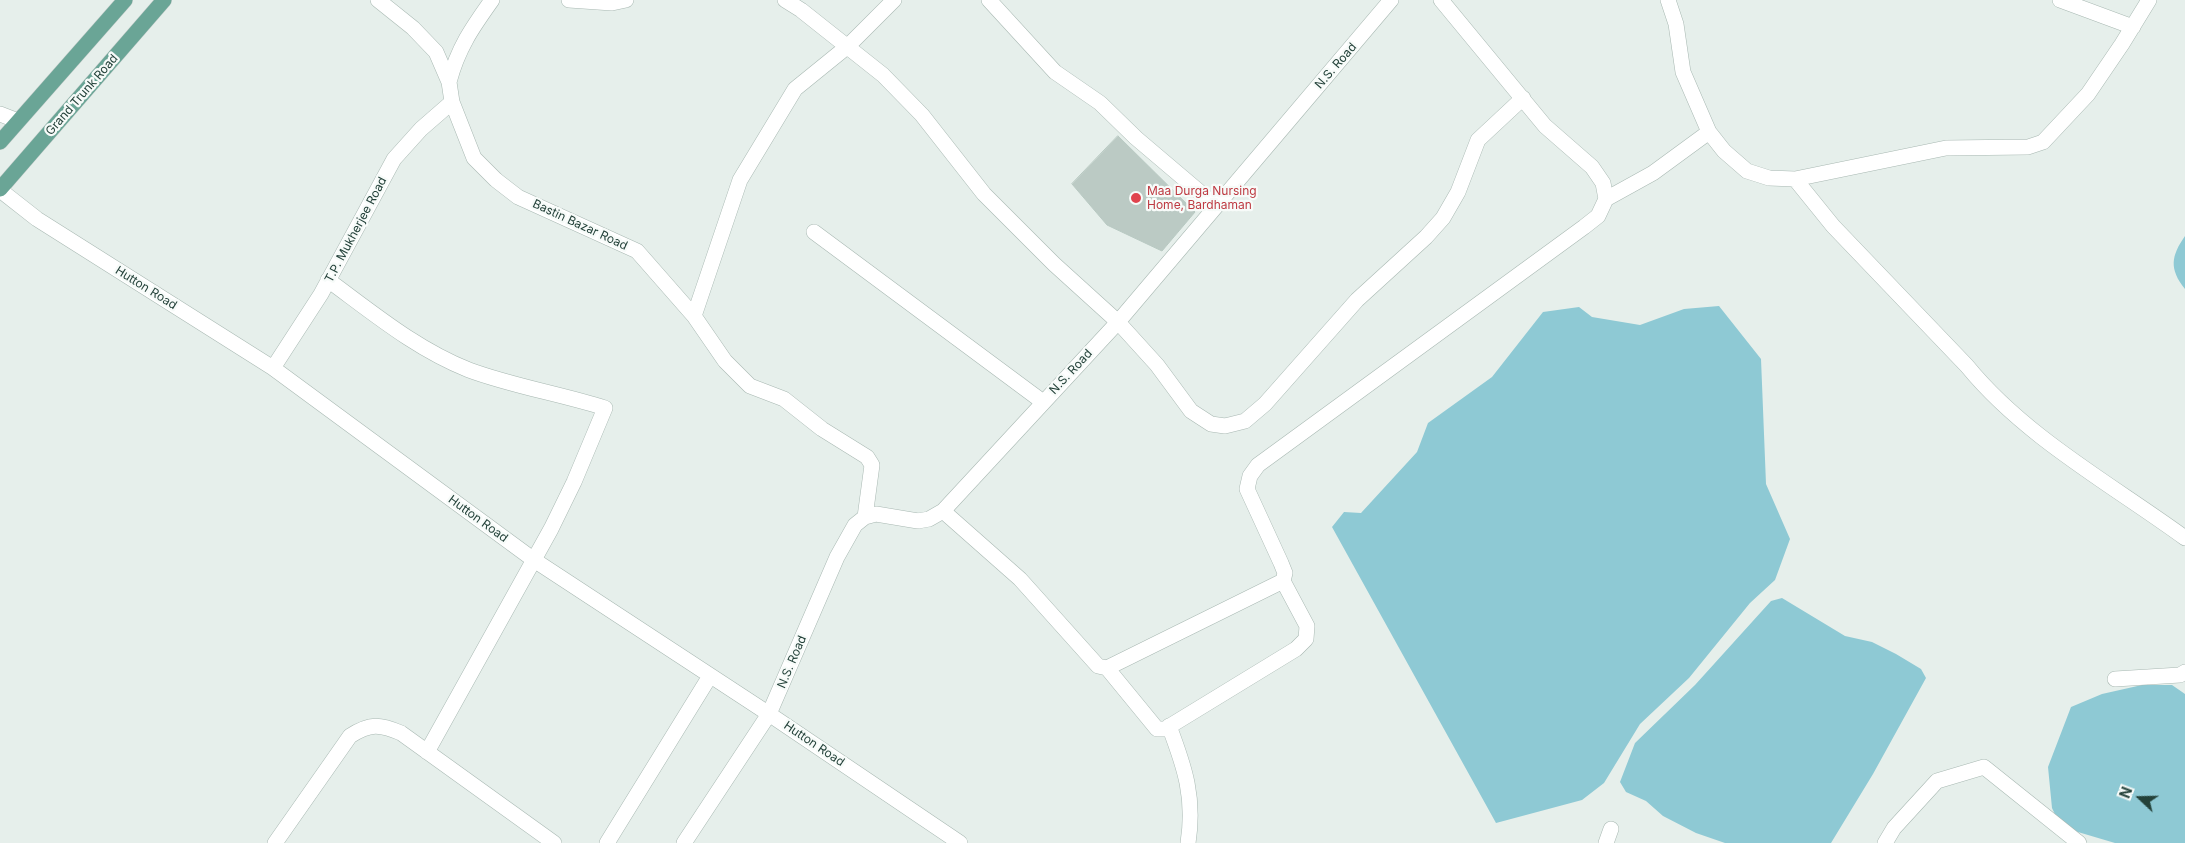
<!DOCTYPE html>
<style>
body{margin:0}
#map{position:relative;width:2185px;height:843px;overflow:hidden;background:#e6efeb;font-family:Inter,sans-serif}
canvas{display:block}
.north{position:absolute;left:2115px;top:773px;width:50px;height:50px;-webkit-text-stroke:4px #f7fbf9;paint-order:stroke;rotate:291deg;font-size:14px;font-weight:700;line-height:20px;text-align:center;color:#24423a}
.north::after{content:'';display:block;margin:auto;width:18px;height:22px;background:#24423a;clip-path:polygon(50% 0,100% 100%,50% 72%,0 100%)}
</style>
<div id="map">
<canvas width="2185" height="843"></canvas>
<div class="north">N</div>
</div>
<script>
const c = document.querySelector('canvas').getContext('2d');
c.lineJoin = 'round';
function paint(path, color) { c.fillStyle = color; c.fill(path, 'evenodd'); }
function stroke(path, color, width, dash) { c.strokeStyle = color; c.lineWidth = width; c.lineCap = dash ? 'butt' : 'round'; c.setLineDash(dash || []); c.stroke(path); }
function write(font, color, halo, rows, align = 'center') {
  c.font = font + ' Inter,sans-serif'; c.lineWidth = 4.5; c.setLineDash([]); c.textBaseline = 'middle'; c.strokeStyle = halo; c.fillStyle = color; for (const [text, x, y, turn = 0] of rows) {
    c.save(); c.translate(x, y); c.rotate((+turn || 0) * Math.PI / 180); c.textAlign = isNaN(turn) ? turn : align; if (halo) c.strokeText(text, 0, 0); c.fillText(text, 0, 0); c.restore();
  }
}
paint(new Path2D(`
 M2185 236V289C2169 269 2171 256 2185 236Z
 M1719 306 1761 359 1766 484 1790 539 1775 580 1750 603 1689 678 1640 724 1604 783 1582 800 1496 823 1332 527 1344 512 1361 513 1417 452 1428 423 1492 377 1543 312 1579 307 1592 317 1640 325 1684 309Z
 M1782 598 1845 636 1872 642 1896 654 1921 669 1926 678 1873 774 1831 843H1725L1696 833 1663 816 1646 801 1626 792 1620 782 1635 743 1695 685 1771 601Z
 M2142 685H2172L2185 694V843H2115L2061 827 2052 808 2048 767 2071 707 2102 694Z`), '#8ec9d4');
const building = new Path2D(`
 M1118 136 1195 212 1162 251 1107 225 1072 184Z`);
paint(building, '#bbcac4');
stroke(building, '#b8c9c2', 1);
const minor = new Path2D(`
 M378 0 413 28 436 52 449 82 452 102 474 158 496 180 518 197 637 251 694 316 725 361 750 386 784 399 822 429 867 457 872 465 865 517
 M569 0 612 3 626 0
 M785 0 801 10 883 75 922 115 984 194 1054 264 1118 322 1157 365 1191 411 1211 424 1225 426 1245 421 1265 404 1357 300 1426 237 1443 218 1458 192 1478 140 1523 98
 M989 0 1055 72 1100 103 1136 138 1215 205
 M1668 0 1676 24 1683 72 1709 132 1724 151 1747 171 1769 178 1795 179 1946 148 2028 147 2043 142 2088 94 2122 44 2149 0
 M2060 0 2133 27
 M449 82C458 48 472 28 492 0
 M0 114 18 121
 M1795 179 1833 226 1967 366C2025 437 2111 484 2185 538
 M0 190 37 219 273 368 534 560 769 714 960 843
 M1606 199 1653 173 1709 132
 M814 232 1043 402
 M328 280C373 313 416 349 469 370 512 386 561 394 605 408L574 482 551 529 427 752
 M694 316 740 180 795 89 848 46 894 0
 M273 368 321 294 394 159 421 129 452 102
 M943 511 1020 579 1098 666 1107 668 1283 581 1285 573 1281 563 1247 489 1250 476 1258 465 1584 227 1598 216 1606 199 1603 183 1592 167 1545 126 1441 0
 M1107 668 1157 729H1165L1296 649 1306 639 1307 626 1283 581
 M2115 679 2180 675 2185 672
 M1169 726C1185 768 1195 798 1188 843
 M275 843 350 736C370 723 380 724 401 733L554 843
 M607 843 710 676
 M684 843 769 714 837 557 855 525 865 517 876 514 918 521 929 519 943 511 1118 322 1391 0
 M1606 843 1611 829
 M1885 843 1894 828 1937 781 1984 767 2079 843`);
const major = new Path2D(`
 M0 142 125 0
 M0 189 164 0`);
stroke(minor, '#a8b8b2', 16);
stroke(major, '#c2cac8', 16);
stroke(minor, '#fff', 15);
stroke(major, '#6aa596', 15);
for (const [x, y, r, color] of [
 [1136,198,6,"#e0444e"]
]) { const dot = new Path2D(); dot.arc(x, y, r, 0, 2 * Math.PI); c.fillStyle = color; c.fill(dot); stroke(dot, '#f7fbf9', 2); }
write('12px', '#24423a', '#f7fbf9', [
 ["N.S. Road",1336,66,-49],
 ["Grand Trunk Road",82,95,-49],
 ["Bastin Bazar Road",580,225,25],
 ["T.P. Mukherjee Road",356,230,-62],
 ["Hutton Road",146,288,32],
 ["N.S. Road",1071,372,-47],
 ["Hutton Road",478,519,36],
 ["N.S. Road",792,662,-67],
 ["Hutton Road",814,744,34]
]);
write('12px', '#be3a42', '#f7fbf9', [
 ["Maa Durga Nursing",1147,191],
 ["Home, Bardhaman",1147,205]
], 'left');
</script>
